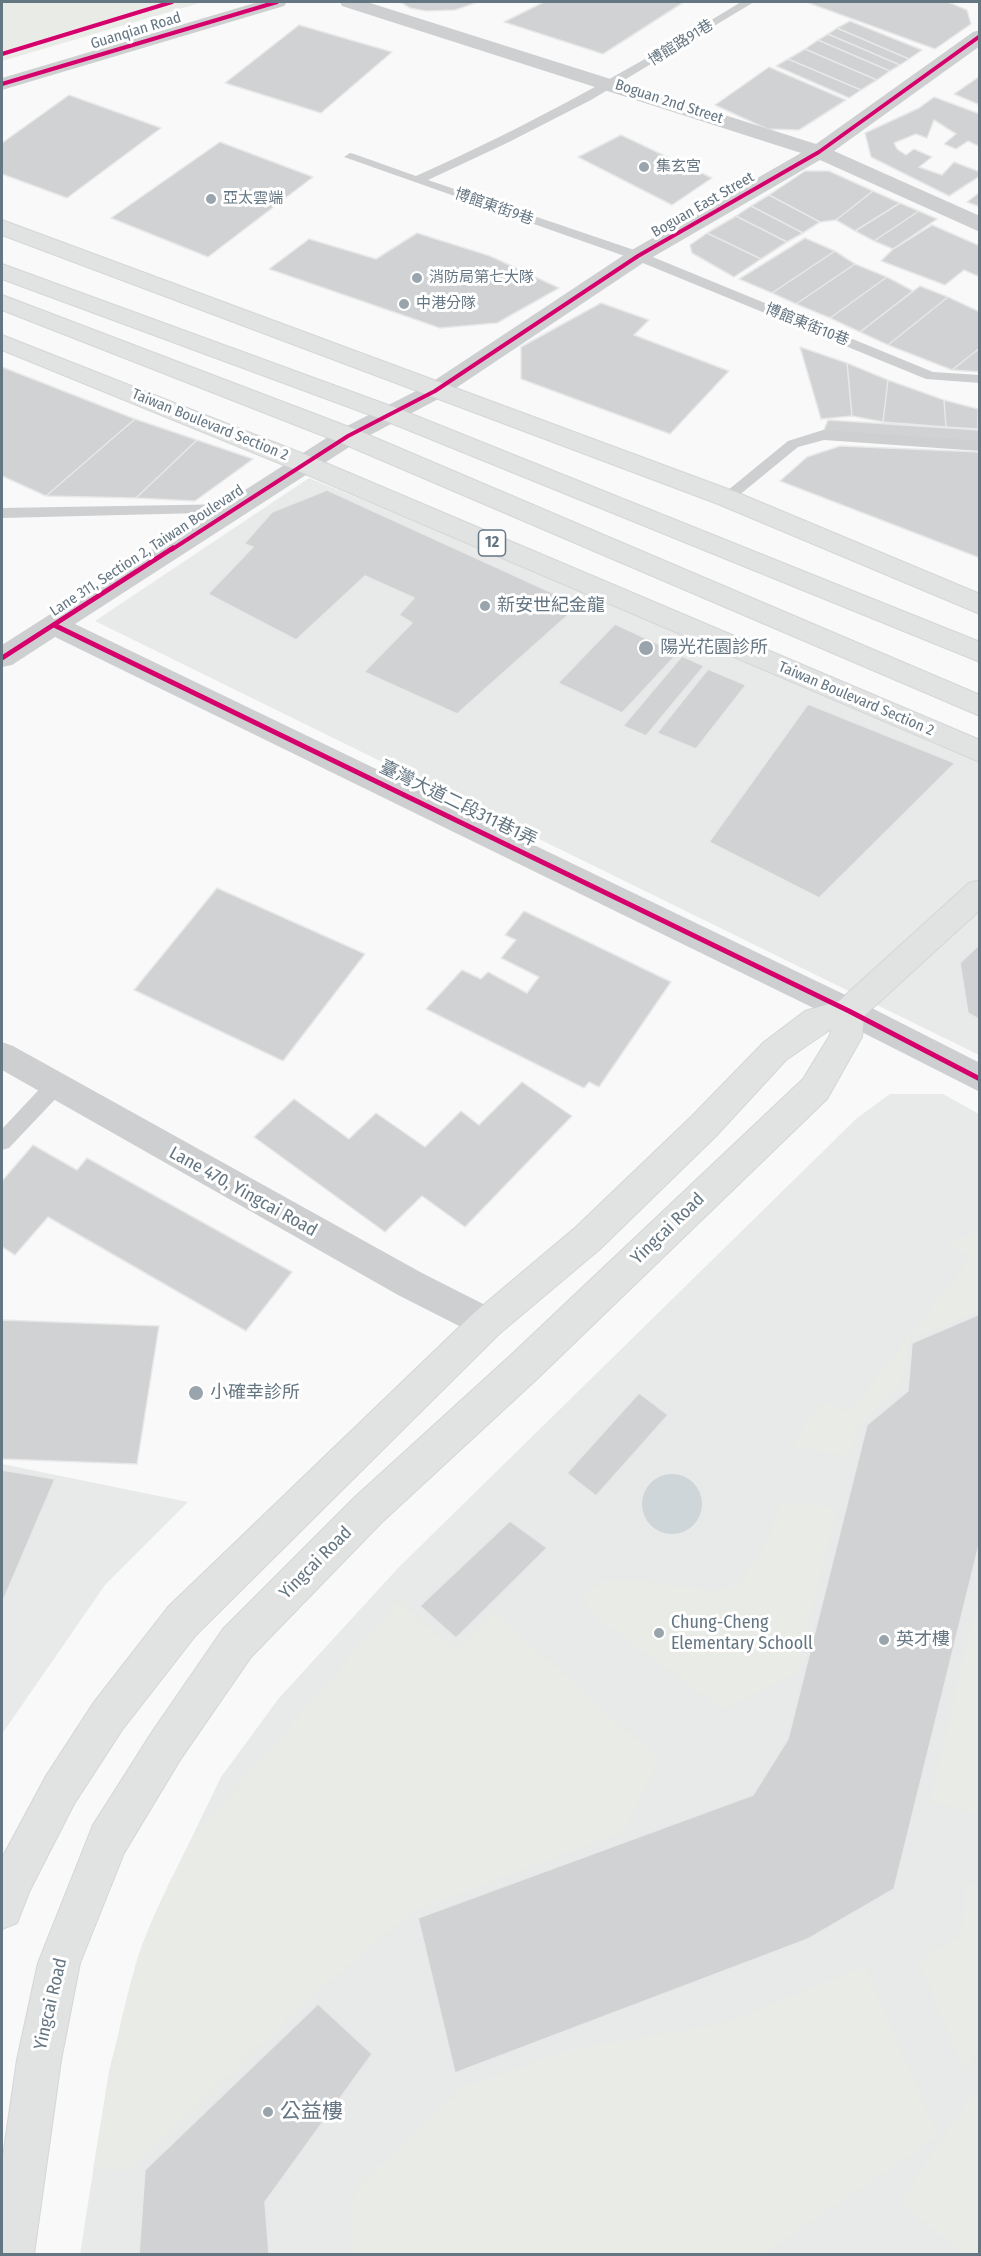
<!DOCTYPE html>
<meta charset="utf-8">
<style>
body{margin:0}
#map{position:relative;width:981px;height:2256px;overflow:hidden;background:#f9f9f9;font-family:"Fira Sans Condensed",sans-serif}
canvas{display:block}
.frame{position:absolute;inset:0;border:3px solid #657683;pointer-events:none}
</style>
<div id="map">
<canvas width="981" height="2256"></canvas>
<div class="frame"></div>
</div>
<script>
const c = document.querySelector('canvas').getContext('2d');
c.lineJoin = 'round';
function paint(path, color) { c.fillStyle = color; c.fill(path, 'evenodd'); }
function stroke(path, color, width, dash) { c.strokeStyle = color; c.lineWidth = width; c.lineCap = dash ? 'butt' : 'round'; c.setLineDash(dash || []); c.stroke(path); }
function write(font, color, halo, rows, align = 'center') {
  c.font = font + ' "Fira Sans Condensed","Noto Sans TC",sans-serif'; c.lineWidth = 6; c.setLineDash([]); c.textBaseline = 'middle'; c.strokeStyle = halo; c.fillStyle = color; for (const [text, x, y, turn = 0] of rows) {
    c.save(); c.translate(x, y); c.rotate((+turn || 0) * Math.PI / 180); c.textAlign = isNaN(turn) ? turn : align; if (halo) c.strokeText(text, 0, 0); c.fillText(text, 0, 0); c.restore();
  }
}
paint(new Path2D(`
 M309 478 979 751V1055L95 621Z
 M890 1094H943L979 1114V2254H80L109 2071 136 1965 179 1864 221 1777 279 1698 399 1567 857 1118Z
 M2 1464 188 1502 105 1585 2 1734Z`), '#e8e9e9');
paint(new Path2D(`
 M2 2H203L2 61Z
 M979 1230V1312L911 1337 900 1387 860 1423 848 1456 799 1448 792 1442 824 1402 848 1414 971 1257 951 1244Z
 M780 1504 817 1505 837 1509 797 1673 722 1709 589 1612 584 1599 600 1582 631 1580 717 1591 739 1582 761 1554Z
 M979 1590 980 1814H979L930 1801Z
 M399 1600 453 1650 494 1611 660 1761 624 1831 411 1912 291 2015 131 2170 93 2169C105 2101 116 2033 135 1967 146 1928 173 1874 193 1837Z
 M965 1884 979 1887 980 2050 964 2071 919 1961 960 1936 965 1909Z
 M865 1966 938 2136 764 2254H350L354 2189 464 2087 569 2050 728 2022Z
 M979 2084V2254H961L900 2201Z`), '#e8ebe6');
paint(new Path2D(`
 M642 1504a30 30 0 1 1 60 0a30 30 0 1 1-60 0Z`), '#ced6d9');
const building = new Path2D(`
 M400 2H478L455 10 426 11 410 8Z
 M544 2H684L603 54 504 22Z
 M806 2H948L967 10 971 24 935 49Z
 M850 21 922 50 909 59 837 28Z
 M299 25 392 52 321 113 225 83Z
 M837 28 909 59 900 65 828 34Z
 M828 34 900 65 890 71 818 40Z
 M818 40 890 71 877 80 805 49Z
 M805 49 877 80 861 90 788 59Z
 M788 59 861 90 849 98 776 66Z
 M769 67 846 100 799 130 767 129 715 105Z
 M980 76V105L954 94Z
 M69 95 161 128 67 198 2 174V143Z
 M934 97 980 114V147L968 141 956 149 944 144 956 134 934 120 927 138 916 134 894 143 897 149 906 155 914 149 932 157 919 167 942 175 954 162 980 172V176L949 196 871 157 865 133 919 108Z
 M621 135 712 178 672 205 578 157Z
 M220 142 313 177 208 257 111 218Z
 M805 171H829L873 191 836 220 820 222 769 195Z
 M873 191 900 203 855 231 836 220Z
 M980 192V207L967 202Z
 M769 195 820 222 803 233 751 206Z
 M900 203 919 211 874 241 855 231Z
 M751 206 803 233 787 242 736 216Z
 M919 211 937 219 893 249 874 241Z
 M736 216 787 242 761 259 707 233Z
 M932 225 980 246V277L964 270 945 285 881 261 893 249Z
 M417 233 490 256 559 288 497 323 440 328 269 269 309 239 376 259Z
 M707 233 761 259 734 277 692 253 690 245Z
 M805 238 835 251 772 293 739 279Z
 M835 251 855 264 796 304 772 293Z
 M855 264 887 277 830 318 796 304Z
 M887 277 913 291 860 332 830 318Z
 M920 286 948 297 888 345 860 332Z
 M948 297 980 312V348L952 370 888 345Z
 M601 303 649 320 634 335 729 371 670 434 521 379V347Z
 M800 347 847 363 852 416 821 419Z
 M980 348V372L952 370Z
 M847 363 888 380 883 422 852 416Z
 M2 367 135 419 46 496 2 476Z
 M888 380 944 400 946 427 883 422Z
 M944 400 978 409V429L946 427Z
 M135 419 197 440 136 498 46 496Z
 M828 420 980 430V443L823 432Z
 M197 440 253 459 195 501 136 498Z
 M840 446 980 452V558L780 481 807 457Z
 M327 490 555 594 568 615 457 714 364 672 412 623 399 615 414 598 365 576 296 640 208 594 253 547 244 544 272 512Z
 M615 624 678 653 622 713 558 683Z
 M682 656 704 666 646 736 623 726Z
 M708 669 746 685 696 749 657 733Z
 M808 704 955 763 819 898 709 842Z
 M217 888 365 954 283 1061 134 990Z
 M524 911 671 982 599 1087 589 1082 584 1088 426 1009 462 970 481 979 488 972 527 993 539 977 501 958 516 940 505 935Z
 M980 944V1020L968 1013 960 963Z
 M522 1082 572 1116 465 1227 422 1196 385 1232 254 1137 294 1099 349 1139 376 1113 425 1147 461 1111 479 1125Z
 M33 1145 77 1170 87 1158 292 1272 246 1331 48 1217 15 1255 2 1247V1181Z
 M980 1314V1541L894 1889 808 1939 455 2073 418 1918 753 1795 788 1739 867 1425 908 1391 912 1343Z
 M2 1320 159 1326 137 1464 2 1459Z
 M639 1393 668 1415 596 1496 567 1473Z
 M2 1470 55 1479 2 1603Z
 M510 1521 547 1548 456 1638 420 1606Z
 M318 2004 372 2054 265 2202 269 2254H139L145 2170Z`);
paint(building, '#d0d2d3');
stroke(building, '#e8e8e8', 1.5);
const secondary = new Path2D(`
 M980 880V910L864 1016 862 1037 827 1099 538 1378 381 1523 251 1657 180 1760 124 1853 80 1963 61 2060 34 2254H2V2163L17 2060 38 1963 93 1825 152 1732 223 1629 355 1497 512 1354 803 1079 830 1035 831 1029 786 1060 716 1136 600 1249 499 1334 196 1635 122 1730 74 1804 30 1890 17 1923 2 1929V1858L46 1776 94 1702 168 1607 475 1312 576 1227 692 1116 764 1042 805 1011 839 1001 969 883Z`);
const primary = new Path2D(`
 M2 220 736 492 980 594V614L718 504 2 235Z
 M2 264 399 409 980 642V662L381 419 2 279Z
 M2 295 357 430 980 695V716L339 442 2 310Z
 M2 335 314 458 980 740V762L296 470 2 350Z`);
stroke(secondary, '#d5d6d7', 2);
stroke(primary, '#d5d6d7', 2);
paint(new Path2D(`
 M741 2H754L591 100 507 143 428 180 643 253 933 372 980 375V383L926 379 633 259 344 157 350 153 354 154 416 176C529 126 636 66 741 2Z
 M823 430 980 441V451L824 440 798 447 732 501H722L719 498 722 495 788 441Z
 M236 504 241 506 244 509 241 512 2 518V508Z
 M55 1078 62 1080 65 1086 62 1092 9 1148 2 1150V1129L48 1080Z`), '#cecfd0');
paint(new Path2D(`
 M258 2H287L284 6 2 90V78Z
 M340 2H367L816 144 973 32 980 30V46L834 151 980 216V232L820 160 646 261 444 396 357 442 75 624 860 1002 980 1063V1092L838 1020 55 637 12 665 2 667V645L339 430 426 386 630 251 801 153 342 6Z
 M2 1042 13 1046 422 1273 499 1312 505 1323 499 1334 487 1339 475 1334 398 1295 2 1070Z`), '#cecfd0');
paint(secondary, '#e1e2e2');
paint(primary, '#e1e2e2');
stroke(new Path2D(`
 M2 54 172 2
 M2 84 277 2
 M171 550 348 436 435 391 638 256 819 152 980 36`), '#d6006c', 4);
stroke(new Path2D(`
 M54 625 849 1011 980 1079
 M2 658 173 548`), '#d6006c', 5);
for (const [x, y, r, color] of [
 [644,167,6,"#99a4ac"],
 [211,199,6,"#99a4ac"],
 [417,278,6,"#99a4ac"],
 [404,304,6,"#99a4ac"],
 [485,606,6,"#99a4ac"],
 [646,648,8,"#99a4ac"],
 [196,1393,8,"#99a4ac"],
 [659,1633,6,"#99a4ac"],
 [884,1640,6,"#99a4ac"],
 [268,2112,6,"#99a4ac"]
]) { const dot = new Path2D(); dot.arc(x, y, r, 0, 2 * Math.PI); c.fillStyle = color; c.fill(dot); stroke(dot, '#fff', 2); }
write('15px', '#657683', '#fff', [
 ["Guanqian Road",136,31,-17],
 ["博館路91巷",681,43,-32],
 ["Boguan 2nd Street",669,102,18],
 ["Boguan East Street",703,205,-30],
 ["博館東街9巷",494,207,19],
 ["博館東街10巷",807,325,22],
 ["Taiwan Boulevard Section 2",210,425,22],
 ["Lane 311, Section 2, Taiwan Boulevard",147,551,-33],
 ["Taiwan Boulevard Section 2",856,699,23]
]);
write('15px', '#657683', '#fff', [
 ["集玄宮",656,167],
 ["亞太雲端",223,199],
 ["消防局第七大隊",429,278],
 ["中港分隊",416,304]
], 'left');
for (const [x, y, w] of [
 [492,543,27]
]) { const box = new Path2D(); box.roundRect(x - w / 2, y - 13, w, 26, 4.5); c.fillStyle = '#fff'; c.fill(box); stroke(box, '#657683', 1.5); }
write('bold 16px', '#657683', null, [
 ["12",492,543]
]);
write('18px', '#657683', '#fff', [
 ["新安世紀金龍",497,606],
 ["陽光花園診所",660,648],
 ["小確幸診所",210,1393],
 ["Chung-Cheng",671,1623],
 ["Elementary Schooll",671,1644],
 ["英才樓",896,1640]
], 'left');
write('18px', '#657683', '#fff', [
 ["臺灣大道二段311巷1弄",458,804,26],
 ["Lane 470, Yingcai Road",243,1192,29],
 ["Yingcai Road",668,1229,-44],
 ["Yingcai Road",316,1563,-45],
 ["Yingcai Road",51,2004,-77]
]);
write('21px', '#657683', '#fff', [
 ["公益樓",280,2112]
], 'left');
</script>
